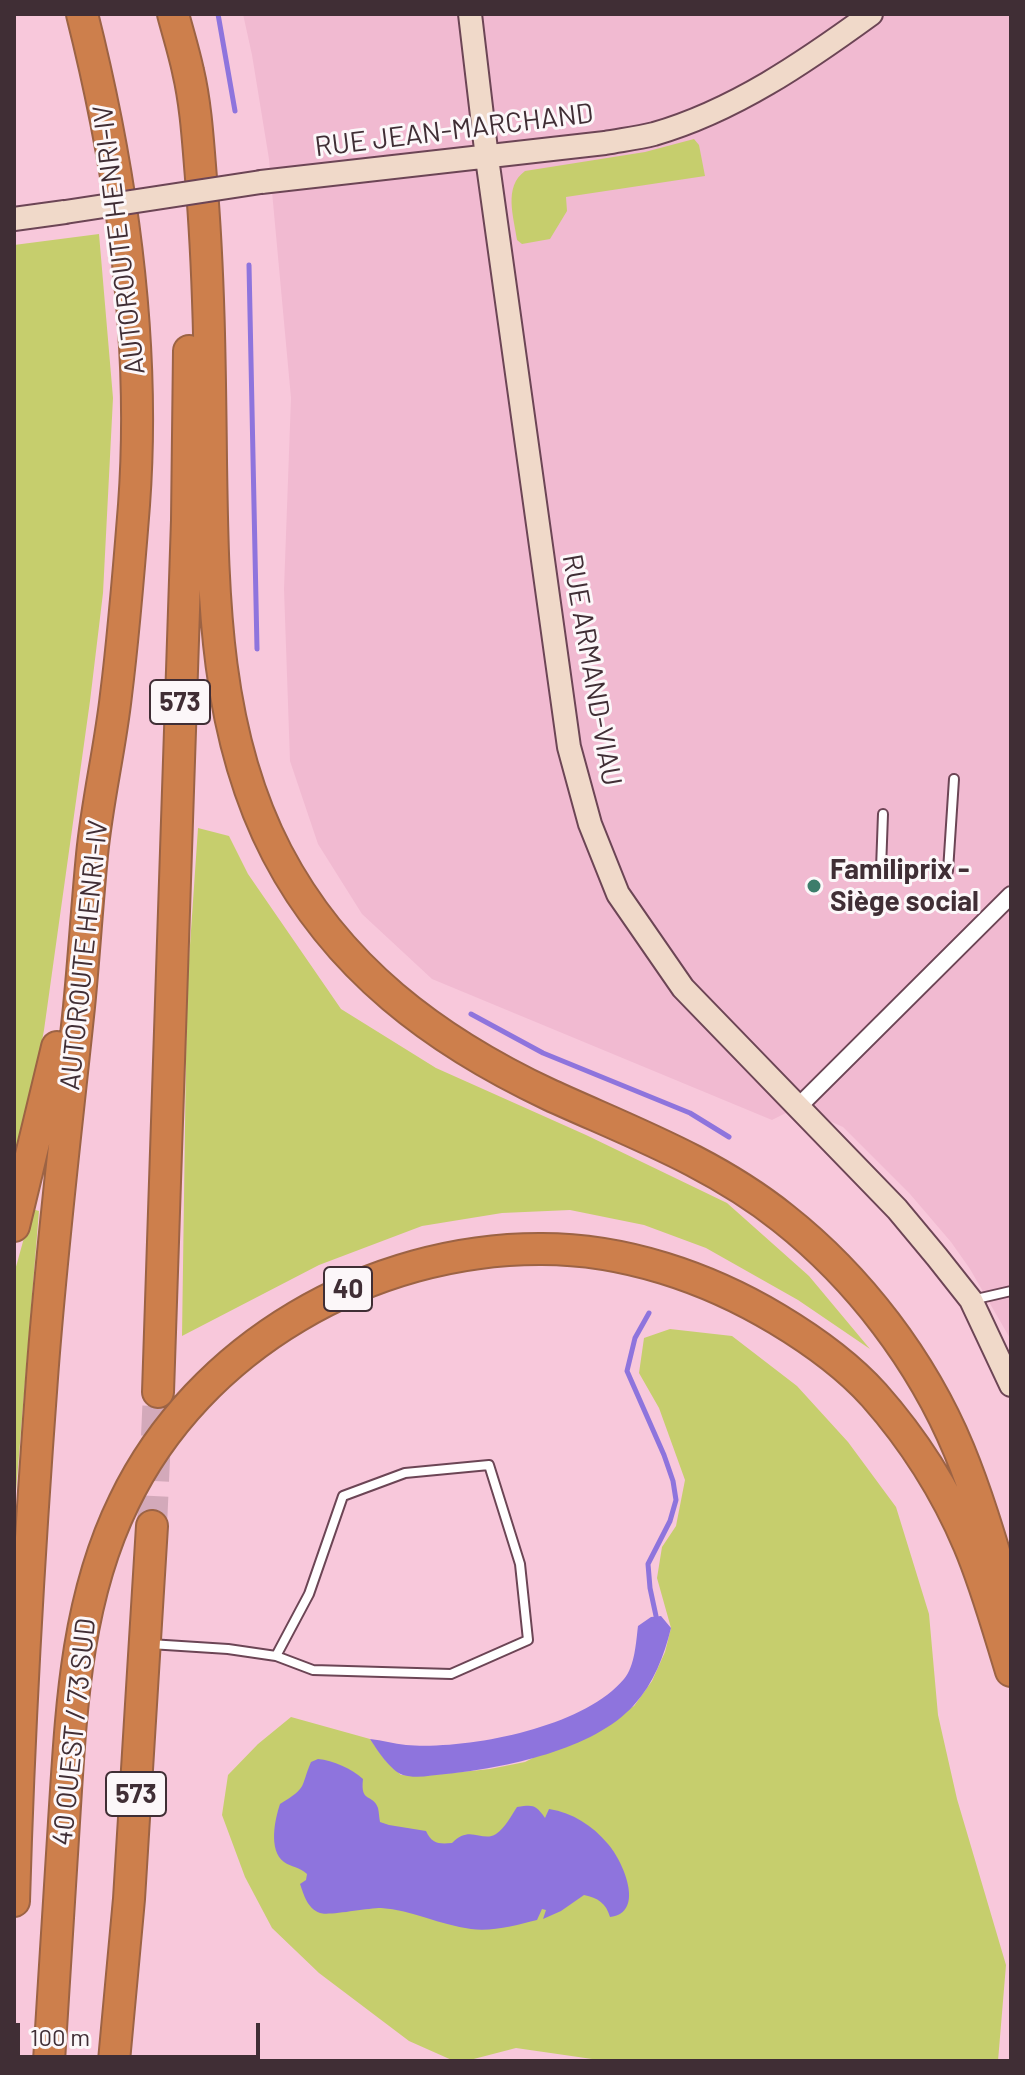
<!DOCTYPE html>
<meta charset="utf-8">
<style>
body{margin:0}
#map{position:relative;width:1025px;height:2075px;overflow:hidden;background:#f8c8db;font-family:Barlow,sans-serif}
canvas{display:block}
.frame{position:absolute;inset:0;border:16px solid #402e35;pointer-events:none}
.scale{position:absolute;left:16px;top:2023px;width:244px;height:36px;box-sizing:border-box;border:4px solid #402e35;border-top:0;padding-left:10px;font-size:24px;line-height:28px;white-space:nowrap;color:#402e35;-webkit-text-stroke:6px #fcf7f9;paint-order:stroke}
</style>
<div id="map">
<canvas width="1025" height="2075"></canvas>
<div class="frame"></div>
<div class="scale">100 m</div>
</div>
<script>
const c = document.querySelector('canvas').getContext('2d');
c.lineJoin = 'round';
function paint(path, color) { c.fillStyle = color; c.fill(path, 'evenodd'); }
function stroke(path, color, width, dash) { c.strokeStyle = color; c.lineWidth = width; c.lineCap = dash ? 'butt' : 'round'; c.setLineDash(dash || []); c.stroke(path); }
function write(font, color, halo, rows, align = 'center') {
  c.font = font + ' Barlow,sans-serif'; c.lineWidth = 6; c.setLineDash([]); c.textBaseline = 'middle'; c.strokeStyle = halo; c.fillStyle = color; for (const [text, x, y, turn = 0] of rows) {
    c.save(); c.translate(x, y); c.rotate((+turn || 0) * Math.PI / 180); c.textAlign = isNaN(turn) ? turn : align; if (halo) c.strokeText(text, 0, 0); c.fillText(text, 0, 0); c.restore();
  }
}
paint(new Path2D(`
 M243 14H1011V1340L970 1269 951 1242 910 1194 843 1127 798 1107 772 1120 432 979 362 914 318 844 290 761 284 589 291 398 269 159 252 55Z`), '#f1bad1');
paint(new Path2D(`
 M694 139 699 145 705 176 566 197 567 211 550 239 522 244 517 240C514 217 503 187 525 171L645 152Z
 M99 234 113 398 103 593 90 701 44 1030 14 1195V245Z
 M198 828 229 836 248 874 341 1009 436 1068 586 1135 727 1203 809 1276 870 1349 798 1300 706 1248 644 1225 570 1210 502 1213 422 1226 319 1265 182 1336 187 989Z
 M32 1209 39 1211 14 1516V1274Z
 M670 1329 732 1336 797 1386 848 1442 896 1507 929 1614 938 1715 957 1799 1006 1965 998 2061H606L516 2048 466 2061H454L409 2041 319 1973 272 1928 245 1877 222 1815 228 1775 258 1744 291 1717 370 1739 386 1761 401 1775 422 1776 490 1769 525 1762 634 1706 652 1681 665 1652 671 1628 657 1578 662 1547 676 1526 685 1480 659 1408 639 1373 644 1338Z`), '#c6ce6d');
paint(new Path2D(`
 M661 1616 671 1628C664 1656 654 1683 634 1705 594 1750 504 1768 446 1774 433 1775 416 1779 403 1775 391 1771 377 1750 370 1739 382 1740 394 1744 406 1745 467 1750 583 1728 624 1679 635 1666 636 1642 638 1626L651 1617Z
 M318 1759C333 1760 352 1769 363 1779 360 1804 373 1793 378 1808 379 1812 379 1817 380 1822L389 1825 426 1831C432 1844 439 1844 452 1843 470 1824 482 1843 496 1834 505 1828 511 1816 517 1807 533 1805 535 1804 545 1818L549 1809C573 1813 592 1825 608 1844 623 1861 646 1913 610 1917 606 1903 598 1898 584 1895L561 1911 543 1919 546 1910 542 1909 537 1920C517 1925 492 1932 471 1929 440 1925 412 1910 381 1908 366 1908 329 1916 320 1913 307 1908 304 1895 300 1884L306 1880 307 1874C300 1867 291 1867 284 1862 268 1850 275 1819 280 1804 308 1787 300 1788 311 1762Z`), '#8e74dd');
stroke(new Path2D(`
 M218 14 235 111
 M249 265 257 649
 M471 1014 543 1053 690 1113 729 1137
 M649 1313 635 1338 627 1371 664 1455 673 1481 676 1500 670 1521 648 1564 650 1588 656 1616`), '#8e74dd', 5);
stroke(new Path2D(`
 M152 1526 158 1392`), '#d3a9ba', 30, [30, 15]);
const lane = new Path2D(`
 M881 869 883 814
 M948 871 954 779
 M972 1300 1011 1291
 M150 1644 228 1649 276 1656 313 1670 451 1674 528 1640 520 1564 489 1465 405 1473 343 1496 309 1594 276 1656`);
const street = new Path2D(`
 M798 1107 1011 895`);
const secondary = new Path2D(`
 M470 14 487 158 569 747 590 824 618 894 683 988 897 1209 937 1257 971 1300 1011 1385
 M261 182 605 143C621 140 638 138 654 134 734 111 805 62 871 14
 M14 219 65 212`);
const highway = new Path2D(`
 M173 14C178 33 184 52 188 71 196 105 198 142 201 178 209 272 210 367 211 461 213 595 214 732 277 853 337 968 435 1041 550 1095 631 1132 713 1162 783 1218 859 1278 922 1361 959 1450 980 1501 995 1555 1011 1608
 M14 1226 57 1047
 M158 1392 187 520 189 351
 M14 1901C19 1727 29 1552 42 1378 51 1254 66 1131 79 1007 84 957 87 906 92 855 97 802 110 749 116 695 124 632 129 568 134 505 146 341 122 173 82 14
 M49 2061C54 1981 59 1902 64 1822 71 1713 75 1602 124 1502 199 1346 371 1248 542 1249 624 1249 707 1277 777 1319 812 1340 847 1365 874 1395 913 1439 946 1491 969 1545 986 1585 998 1629 1011 1671
 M114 2061 129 1899 152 1526`);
stroke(lane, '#6c4555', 12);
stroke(street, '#6c4555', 20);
stroke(secondary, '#6c4555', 26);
stroke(highway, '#9c6344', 34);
stroke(lane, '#fff', 8);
stroke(street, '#fff', 16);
stroke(secondary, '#f0d9c9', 22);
stroke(highway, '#cd7f4c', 30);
const secondaryBridge = new Path2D(`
 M65 212 261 182`);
stroke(secondaryBridge, '#6c4555', 26, []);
stroke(secondaryBridge, '#f0d9c9', 22);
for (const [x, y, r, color] of [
 [814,886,8,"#3d7d6b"]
]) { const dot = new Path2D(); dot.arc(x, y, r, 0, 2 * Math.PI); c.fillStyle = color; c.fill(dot); stroke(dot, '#fcf7f9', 3); }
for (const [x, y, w] of [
 [180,702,60],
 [348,1289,48],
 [136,1794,60]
]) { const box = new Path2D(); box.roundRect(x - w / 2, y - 22, w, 44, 6); c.fillStyle = '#fcf7f9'; c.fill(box); stroke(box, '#402e35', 2); }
write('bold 26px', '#402e35', null, [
 ["573",180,702],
 ["40",348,1289],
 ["573",136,1794]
]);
write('28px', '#402e35', '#fcf7f9', [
 ["RUE JEAN-MARCHAND",454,130,-7],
 ["AUTOROUTE HENRI-IV",119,240,-97],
 ["RUE ARMAND-VIAU",592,670,80],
 ["AUTOROUTE HENRI-IV",84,955,-84],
 ["40 OUEST / 73 SUD",74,1732,-84]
]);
write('bold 28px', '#402e35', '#fcf7f9', [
 ["Familiprix -",830,870],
 ["Siège social",830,902]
], 'left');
</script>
